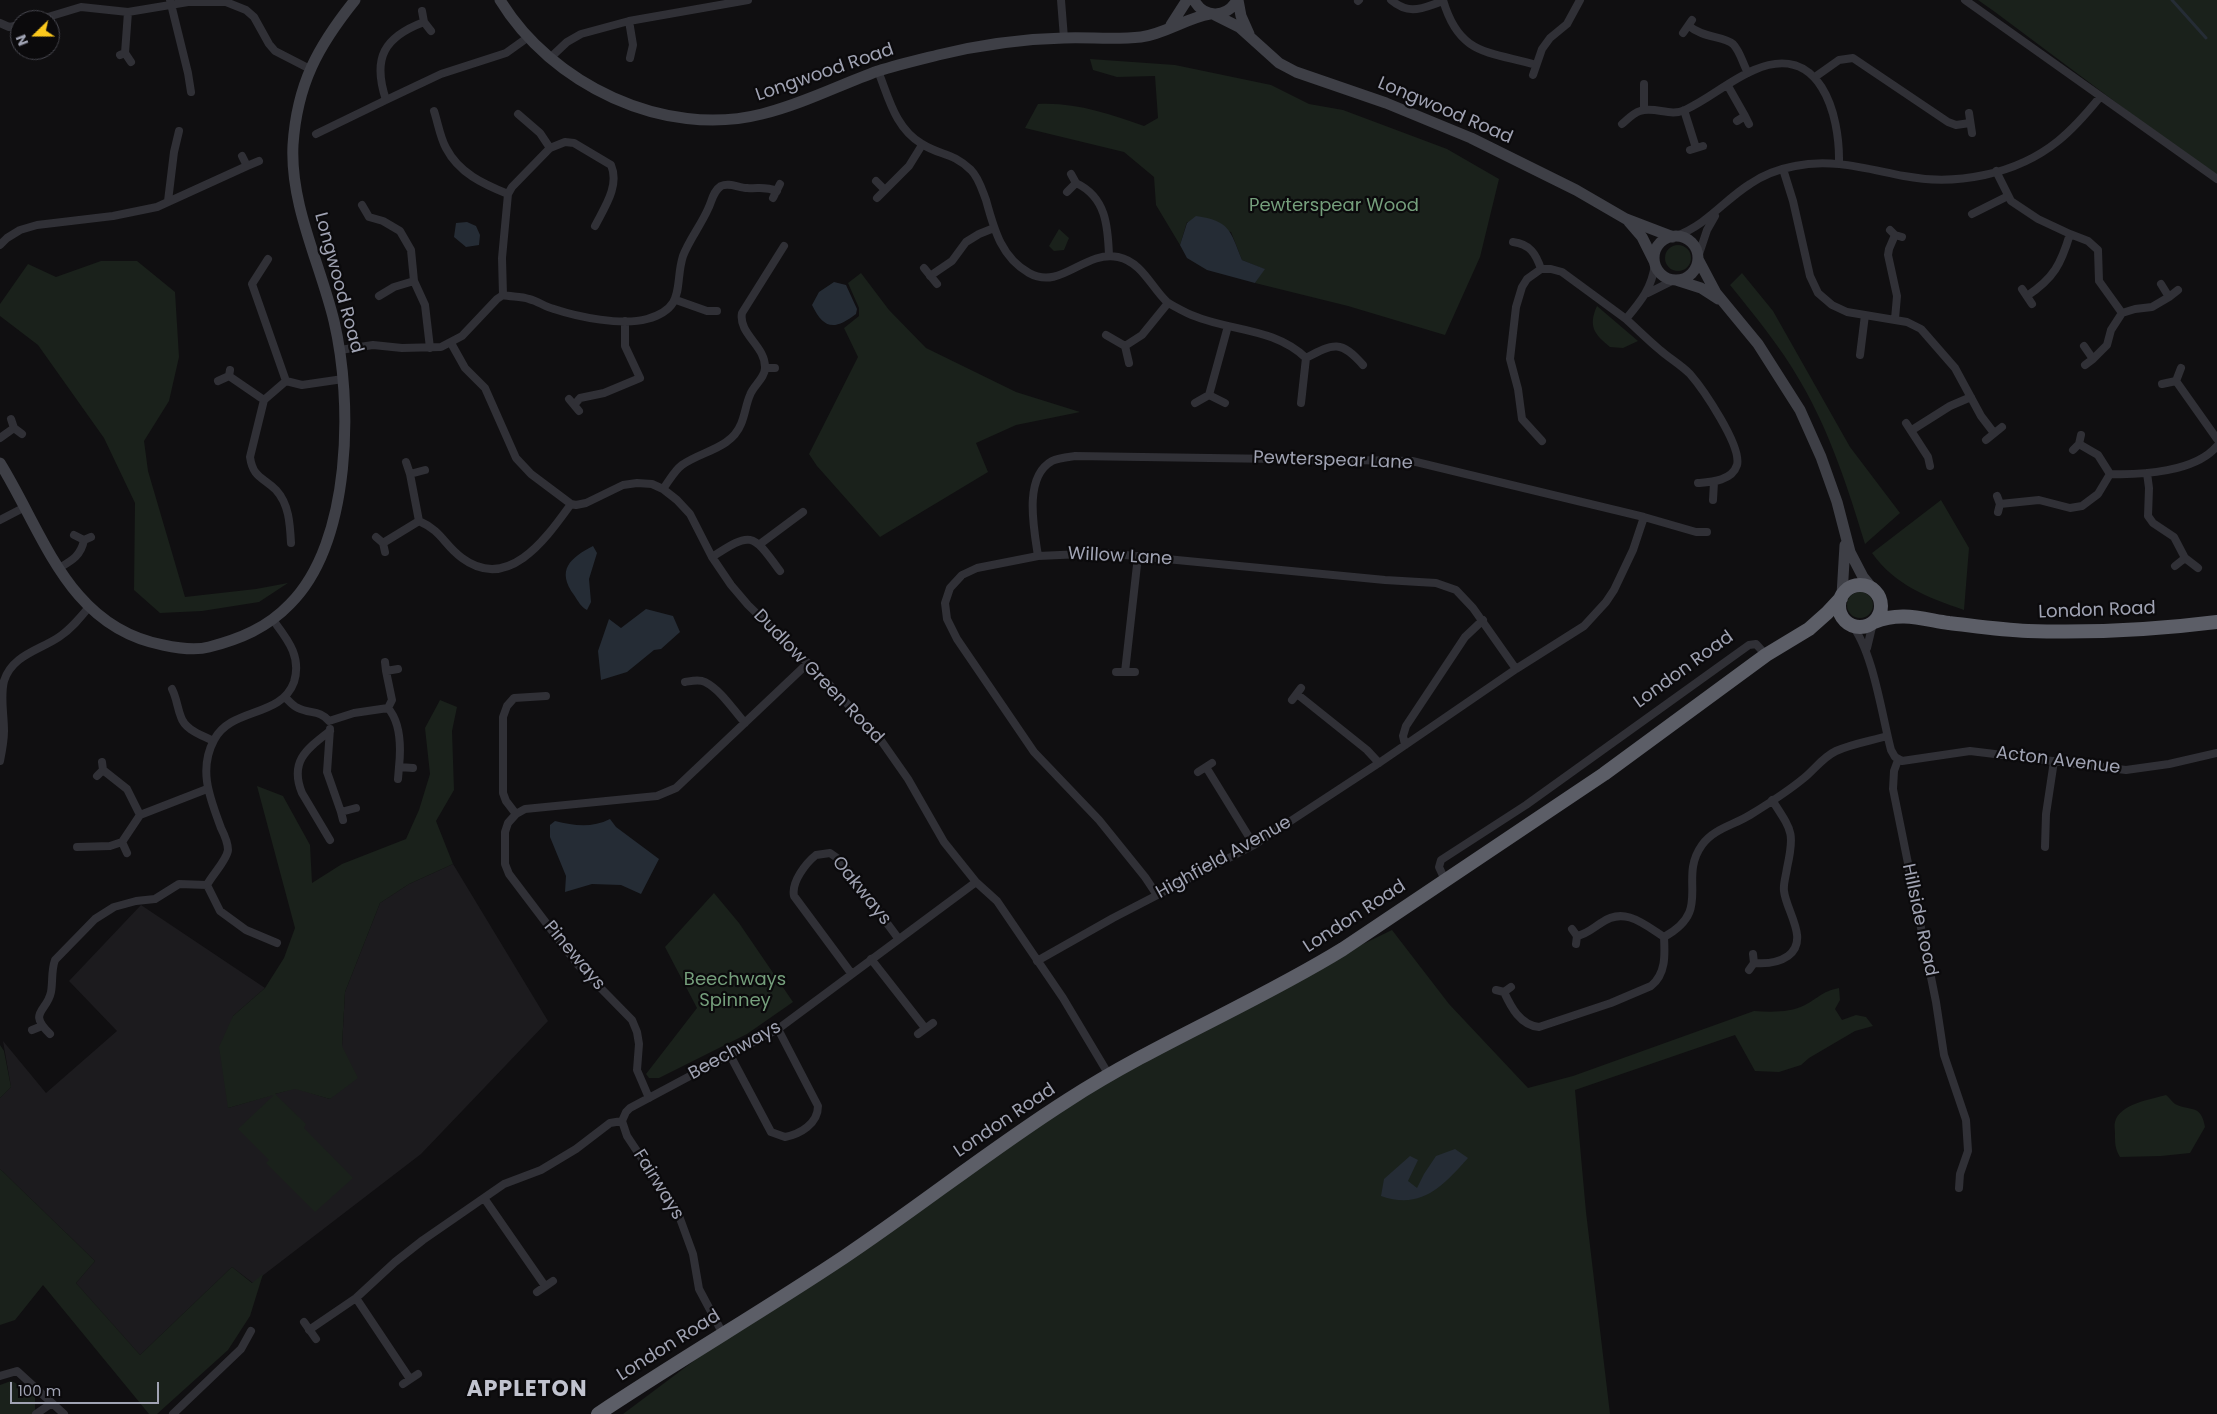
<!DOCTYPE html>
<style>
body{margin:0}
#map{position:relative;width:2217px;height:1414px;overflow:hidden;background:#100f11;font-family:Poppins,sans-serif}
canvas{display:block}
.north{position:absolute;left:10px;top:10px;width:50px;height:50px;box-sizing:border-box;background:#0b0a0c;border:1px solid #47474f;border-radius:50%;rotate:248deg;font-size:14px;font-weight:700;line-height:20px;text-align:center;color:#a0a3b3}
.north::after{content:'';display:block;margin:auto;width:18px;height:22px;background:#fcc91d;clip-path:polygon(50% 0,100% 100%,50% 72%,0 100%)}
.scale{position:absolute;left:10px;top:1382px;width:149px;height:22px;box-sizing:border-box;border:2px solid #a0a3b3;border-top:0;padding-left:6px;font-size:15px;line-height:18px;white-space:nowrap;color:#a0a3b3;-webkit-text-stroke:4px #0b0a0c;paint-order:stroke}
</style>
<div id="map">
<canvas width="2217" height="1414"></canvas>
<div class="north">N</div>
<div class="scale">100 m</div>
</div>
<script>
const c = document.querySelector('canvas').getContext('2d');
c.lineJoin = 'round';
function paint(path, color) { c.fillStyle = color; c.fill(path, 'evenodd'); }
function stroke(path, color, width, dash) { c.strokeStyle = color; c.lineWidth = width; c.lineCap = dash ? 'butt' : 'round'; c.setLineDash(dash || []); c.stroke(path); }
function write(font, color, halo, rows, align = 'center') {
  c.font = font + ' Poppins,sans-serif'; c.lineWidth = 4.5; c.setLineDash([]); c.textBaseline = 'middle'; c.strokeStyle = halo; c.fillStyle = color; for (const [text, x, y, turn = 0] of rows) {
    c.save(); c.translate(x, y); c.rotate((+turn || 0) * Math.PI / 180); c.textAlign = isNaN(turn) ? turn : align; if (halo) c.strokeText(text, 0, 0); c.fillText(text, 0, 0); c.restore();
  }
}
paint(new Path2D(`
 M453 864 548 1021 421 1154 253 1283 232 1267 140 1355 76 1283 95 1261 0 1169V1098L11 1087 3 1041 46 1093 117 1031 69 981 141 905 265 988 233 1016 228 1108 295 1088 330 1099 342 1046 345 992 380 903 409 884Z`), '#1c1b1e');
paint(new Path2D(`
 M1978 0H2217V178L1995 12Z
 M1090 59 1175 65 1271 85 1309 104 1343 110 1447 149 1499 179 1480 257 1445 335 1348 306 1255 283 1264 269 1242 260 1231 232 1187 222 1180 245 1156 205 1154 177 1124 152 1025 128 1038 104C1076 102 1109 114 1144 126L1158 118 1155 76 1117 77 1093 70Z
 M1059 229 1069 238 1064 250 1054 251 1049 246Z
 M1665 258a13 13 0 1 1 26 0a13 13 0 1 1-26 0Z
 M101 261H137L175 292 179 357 169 401 144 441 148 471 185 597 256 589 288 583 259 602 202 611 160 613 134 590 135 503 104 438 38 345 0 316V304L28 264 56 277Z
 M861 273 889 310 926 348 1016 392 1080 412 1016 425 976 443 988 472 880 537 817 466 809 454 858 357 844 328 859 316V308L848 283Z
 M1742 273 1773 311 1850 447 1900 513 1865 544C1848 488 1830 432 1800 381 1780 346 1755 316 1730 285Z
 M1597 306 1638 341 1623 348 1610 347C1594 334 1588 326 1597 306Z
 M1941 500 1969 548 1964 610C1927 597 1896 586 1872 553Z
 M1847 605a13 13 0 1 1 26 0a13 13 0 1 1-26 0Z
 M440 700 457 707 452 731 454 790 436 821 453 864 409 884 380 903 345 992 342 1046 358 1078 330 1099 295 1089 275 1094 306 1124 304 1128 353 1178 315 1212 266 1163 269 1160 238 1129 274 1095 228 1108 219 1047 233 1016 265 988 284 958 295 928 257 786 283 796 310 845 312 883 342 864 406 839 419 810 430 774 425 728Z
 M714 893 739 923 793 1002 747 1034 659 1078H649L646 1074 697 1008 665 947Z
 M1392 930 1449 1004 1528 1088 1573 1076 1754 1011C1770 1012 1790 1013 1805 1005 1820 997 1821 992 1839 988L1840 1000 1835 1009 1842 1020 1856 1015 1866 1017 1873 1026 1855 1031 1809 1058 1801 1065 1779 1072 1755 1071 1735 1035 1575 1090 1586 1212 1610 1414H623L755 1315 1069 1099 1295 977Z
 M0 1045 4 1051 11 1087 0 1098Z
 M2166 1095C2169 1097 2172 1102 2175 1104 2190 1112 2201 1103 2205 1127L2190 1153 2161 1156 2120 1157C2115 1149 2115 1143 2115 1134 2115 1130 2114 1125 2115 1122 2119 1104 2152 1099 2166 1095Z
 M0 1169 95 1261 76 1283 140 1355 232 1267 252 1283 263 1274 250 1316 228 1350 157 1414H149L43 1285 15 1320 0 1325Z
 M11 1381 20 1385 35 1397V1414H0V1385Z`), '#1a211b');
paint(new Path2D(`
 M1196 216C1230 221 1230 230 1242 260L1265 269 1255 283 1207 270 1187 258 1180 245 1187 223Z
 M467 222 476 226 480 235 479 245 466 247 454 237 456 223Z
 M834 282 846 285 857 309 856 314C835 330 824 330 812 305L819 292Z
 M593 546 597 553 589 579 591 602 587 610C581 607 578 601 574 595 556 570 570 558 593 546Z
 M646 609 673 616 680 632 661 649 654 650 627 672 601 680 598 651 609 619 621 628Z
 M610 819 616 827 659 859 641 894 621 885 592 884 565 892 566 876 550 837V825L555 821C575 826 592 828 610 819Z
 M1455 1149 1468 1158C1442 1187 1421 1210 1381 1196L1384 1179 1410 1156 1418 1160 1408 1181 1417 1188 1424 1174 1436 1156Z`), '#252c35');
stroke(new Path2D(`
 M2172 0 2206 38`), '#252c35', 3);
stroke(new Path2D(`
 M170 0 188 73 191 92
 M1061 0 1064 38
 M1391 0C1410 16 1422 8 1443 1
 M1443 0C1459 55 1487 51 1536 65
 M1965 0 2217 179
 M1358 1 1359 0
 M422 11 424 22 431 31
 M38 20 81 7 128 12 188 2H226L246 10 254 17 269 44 275 51 310 69
 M629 21 633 45 630 58
 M424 22C384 37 372 58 386 100L441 74 506 53 527 38
 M0 23 9 27 20 25
 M1689 26C1703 38 1724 36 1733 44 1740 51 1743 64 1748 73
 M1683 33 1692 20
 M125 53 128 12
 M120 55 125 53 131 62
 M550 58 567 42 581 34 629 21 748 0
 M878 71C889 98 895 128 922 144 941 156 952 152 971 170 979 178 982 190 986 200 994 229 1001 257 1029 273 1061 291 1084 250 1118 257 1142 262 1151 287 1167 302 1173 306 1181 310 1187 313 1227 332 1272 326 1306 358 1334 343 1341 340 1363 365
 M1533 75 1542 49 1550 38 1567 24 1580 0
 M1815 77 1839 60 1853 58 1948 122 1956 125 1970 123
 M1644 84V110
 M1728 86 1745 116
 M1684 110 1696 148
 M434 111C438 123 440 137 446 148 459 173 483 184 508 194
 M1969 113 1972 133
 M518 114 540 133 550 148
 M1737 121 1745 116 1749 124
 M1622 124C1627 120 1633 113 1640 111 1655 106 1670 117 1685 110 1709 99 1730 80 1754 70 1820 41 1840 114 1839 163
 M316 134 386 100
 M1690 150 1703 146
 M242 156 247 166 259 161
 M1783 169 1793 201 1810 276 1818 293 1832 305 1847 312 1907 322 1921 329 1955 368 1981 416 1994 433
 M1996 171 2011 201 2038 219 2070 234C2061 264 2054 278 2027 296
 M876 181 885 190 877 198
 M1076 183C1106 197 1108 226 1109 256
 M885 190 909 166 922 145
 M1067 192 1076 183 1071 174
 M773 198 780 184
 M168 201 174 152 179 131
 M362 205 369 217 383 221 400 231 411 250 414 281 425 305 430 348
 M1972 214 2008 196
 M1890 230 1895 235 1902 237
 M2070 234 2088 241 2098 250 2099 281 2122 313
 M1676 236C1708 224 1723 201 1750 184 1763 175 1779 169 1795 166 1832 158 1867 169 1904 176 1955 186 2016 175 2058 141 2074 128 2087 113 2100 97
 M1513 242C1530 244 1536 254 1541 269
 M0 245 7 238 20 230 37 225 113 216 157 207 247 166
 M1698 257 1707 230 1715 216
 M268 259 252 284 286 381 302 385 343 379
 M924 268 937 284
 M930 276 952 261 966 242 979 234 994 228
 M2161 284 2169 297 2178 290
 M2022 289 2032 304
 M1648 293 1674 280
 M503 295C511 297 521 296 529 299 538 301 545 307 554 309 578 317 622 326 647 319 687 308 674 284 683 256 689 240 701 225 708 209 712 201 713 191 721 186 729 182 739 188 747 188 759 189 764 186 777 191
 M379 296 394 287 414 281
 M676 300 707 311H717
 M1626 319C1637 329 1648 340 1660 350 1669 358 1681 365 1690 374 1703 389 1742 446 1737 465 1732 481 1711 482 1698 483
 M1895 319 1897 296 1888 255 1889 249 1895 235
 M1106 335 1125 346 1129 363
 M451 343 465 368 485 388 516 458 531 474 571 504 576 505 586 503 623 485 637 483 652 484 663 489 677 500 690 514 712 557 731 585 748 605 826 681 880 739 908 779 944 842 976 882 997 901 1063 998 1109 1075
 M1125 346 1142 335 1168 303
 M2084 346 2093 359 2085 365
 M340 350 373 345 402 348 441 347 462 336 497 299 503 295 502 258 508 194 512 187 550 148 565 142 574 143 611 165C620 186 604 208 595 226
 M1860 355 1865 315
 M2093 359 2107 345 2111 330 2122 313 2135 309 2152 307 2169 297
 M765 368H775
 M229 376 264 400
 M218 381 229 376 230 370
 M286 381 264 400 250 457C253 478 263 477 276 490 289 504 290 524 291 543
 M2176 381 2217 439
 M2162 384 2176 381 2181 368
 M1209 395 1228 326
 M569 399 579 411
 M1195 403 1209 395 1225 403
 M1301 403 1306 358
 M575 404 580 398 604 393 640 378 625 346V321
 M11 419 14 428 22 434
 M1906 423 1928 457 1930 466
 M1912 430 1950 406 1971 397
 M0 438 14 428
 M1986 440 2002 427
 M1542 441 1522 419 1518 389 1510 359 1516 307 1522 287 1527 279 1541 269H1551L1562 272 1626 319C1641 301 1652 288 1655 264
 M2079 444 2098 455 2110 474
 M2073 450 2079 444 2081 435
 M406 462 410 474 425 470
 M2147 473 2149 488 2148 516 2153 523 2174 537 2185 558
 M410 474 419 521C442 531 444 545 462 558 509 593 547 537 571 504
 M663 489C669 481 674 471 682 465 701 451 731 449 741 424 745 415 746 404 750 395 753 386 765 378 765 368 766 346 738 334 742 313L784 246
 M1997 496 2000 504 1998 512
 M1713 500 1714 482
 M2000 504 2039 500 2070 508 2082 506 2098 494 2110 474C2142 475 2195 472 2217 446
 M0 520 25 507
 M74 535 84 540 91 537
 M376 537 383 543 385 552
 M383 543 419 521
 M760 544 803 512
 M1038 556C1034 529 1023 477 1052 461 1058 458 1068 457 1075 456L1412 461 1644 517 1696 532H1707
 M712 557C752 531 752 533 780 571
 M2175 566 2185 558 2198 568
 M59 568C71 561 81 556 84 540
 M1851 624C1873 650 1882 716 1891 750L1895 757 1902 761 1970 751 2126 770 2169 764 2217 753
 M1867 648 1873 623
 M385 662 386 671 398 669
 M386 671 392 700 388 708C401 723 401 748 399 767
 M1116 672H1135
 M1125 672 1138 556
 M685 682C692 681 699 679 705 682 721 690 734 711 745 723
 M172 689C177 699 177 707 181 717 185 730 202 735 213 741
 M1297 694 1367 750 1379 763
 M285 697C289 701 293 706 298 708 310 714 320 710 329 721L354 713 388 708
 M1292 700 1301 688
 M330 729 327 772 341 812
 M330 731C307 749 289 761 302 793L330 840
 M1405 745 1403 736 1406 726 1465 637 1483 620
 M1898 760 1894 771 1893 789 1936 1002 1944 1055 1966 1120 1968 1151 1960 1174 1959 1188
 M0 761C2 751 4 741 4 731 4 714 0 697 4 681 12 655 40 650 59 637 71 629 80 618 89 607
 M1206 767 1254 845
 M103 770 127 789 140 815
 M1198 772 1212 763
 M97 776 103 770 102 762
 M398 779 399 767 413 768
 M516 814 506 801 503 793V717L507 706 514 698 546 696
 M343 820 341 812 356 808
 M122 842 127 853
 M77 847 110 846 122 842 140 815 207 789
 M2045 847 2046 814 2054 761
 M1445 880 1439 867 1441 860 1526 805 1749 645 1756 644 1766 655
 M207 885 220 911 246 930 277 943
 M1157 895 1145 877 1099 820 1034 752 957 639 947 619 945 603 950 588 962 575 977 568 1038 556 1104 553 1385 580 1436 583 1456 590 1473 608 1516 669
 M1572 929 1577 936 1576 944
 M1577 936C1587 934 1593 928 1601 923 1624 906 1644 924 1664 937
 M871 959 925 1028
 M1037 961 1113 918 1254 845 1379 763 1516 669 1584 626 1606 602 1614 590 1633 550 1644 517
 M1754 963C1766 964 1778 963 1788 956 1810 940 1786 911 1784 891 1783 884 1786 876 1787 868 1795 832 1792 831 1772 800
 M1749 970 1754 963 1753 954
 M851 973 794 896C791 882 806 863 816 855L830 853 840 860 898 938
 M1496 990 1504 992 1511 987
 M1504 992C1511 1007 1520 1025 1539 1027L1611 1003 1651 986C1666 974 1665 955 1664 937 1714 910 1677 880 1702 845 1713 829 1734 825 1750 815 1768 804 1787 792 1804 778 1814 770 1823 757 1836 751 1851 744 1870 741 1887 736
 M32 1030 42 1026
 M50 1034C27 1012 47 1012 51 992 53 981 51 971 55 960L95 919 114 907 136 901 155 899 179 884 207 885C212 875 227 860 228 850 228 842 224 834 221 828 210 798 198 770 214 740 231 707 281 718 294 682 302 656 287 639 273 620
 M918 1034 933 1023
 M730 1055 771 1132 785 1137C800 1134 818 1124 818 1106L778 1029
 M649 1098 637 1070 639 1044 637 1032 632 1020 578 965 509 874 505 864V832L508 823 516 814 525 809 657 796 676 788 808 663
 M622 1121 627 1136 678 1213 693 1254 699 1289 723 1334
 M484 1198 545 1286
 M537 1292 553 1281
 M356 1298 410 1379
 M304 1322 316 1339
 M309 1330 356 1298 395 1262 423 1240 504 1184 541 1170 576 1149 610 1123 622 1121 626 1112 630 1108 778 1029 976 882
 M0 1376 17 1371 52 1403 36 1414
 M403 1384 418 1374
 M52 1403 64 1414
 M173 1414 241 1349 251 1331`), '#303036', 8);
stroke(new Path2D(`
 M500 0C551 84 664 139 762 114 803 104 839 85 878 71 897 65 918 60 938 55 979 45 1021 39 1064 38 1089 37 1115 40 1141 37 1165 34 1186 18 1210 14
 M1194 0C1204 19 1227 18 1237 0
 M1238 0 1241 16 1249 34
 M1215 15 1239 27 1279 63 1296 72 1386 103 1471 138 1576 190 1626 219 1673 237
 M1171 25 1187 0
 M1629 222 1642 237 1654 261
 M1654 258a22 22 0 1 1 44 0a22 22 0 1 1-44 0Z
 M1698 259 1716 293 1758 344 1800 410 1821 457 1837 502 1850 552 1863 577 1872 588
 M1676 280 1701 288 1718 299
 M0 463C44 534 68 627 163 645 177 648 195 651 209 647 240 639 267 628 290 604 352 542 353 401 334 321 320 263 290 205 293 145 297 84 318 46 355 0
 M1842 595 1845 545`), '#3e3f46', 11);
stroke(new Path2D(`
 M1839 606a21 21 0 1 1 42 0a21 21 0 1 1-42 0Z
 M1874 622C1901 611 1922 619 1949 623 1975 626 2001 630 2028 631 2091 633 2154 630 2217 622
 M598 1414C679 1360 763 1311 844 1257 920 1206 991 1149 1068 1100 1156 1043 1254 1004 1343 949L1604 774 1766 655 1809 629 1827 613 1841 598`), '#5c5e67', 14);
write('18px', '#a0a3b3', '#0b0a0c', [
 ["Longwood Road",825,73,-19],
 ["Longwood Road",1445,111,23],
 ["Longwood Road",338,283,75],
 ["Pewterspear Lane",1333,461,2],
 ["Willow Lane",1120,557,3],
 ["London Road",2097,611,-2],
 ["London Road",1684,670,-36],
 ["Dudlow Green Road",818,677,46],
 ["Acton Avenue",2058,761,7],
 ["Highfield Avenue",1224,858,-29],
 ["Oakways",861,891,51],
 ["London Road",1355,917,-33],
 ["Hillside Road",1919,920,78],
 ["Pineways",574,956,50],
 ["Beechways",735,1051,-29],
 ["London Road",1005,1121,-34],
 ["Fairways",658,1185,58],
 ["London Road",669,1346,-32]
]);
write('18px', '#759f7c', '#0b0a0c', [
 ["Pewterspear Wood",1334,206],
 ["Beechways",735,980],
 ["Spinney",735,1001]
]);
c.letterSpacing = '1px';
write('bold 22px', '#c1c3cf', '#0b0a0c', [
 ["APPLETON",527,1390]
]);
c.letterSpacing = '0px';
</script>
